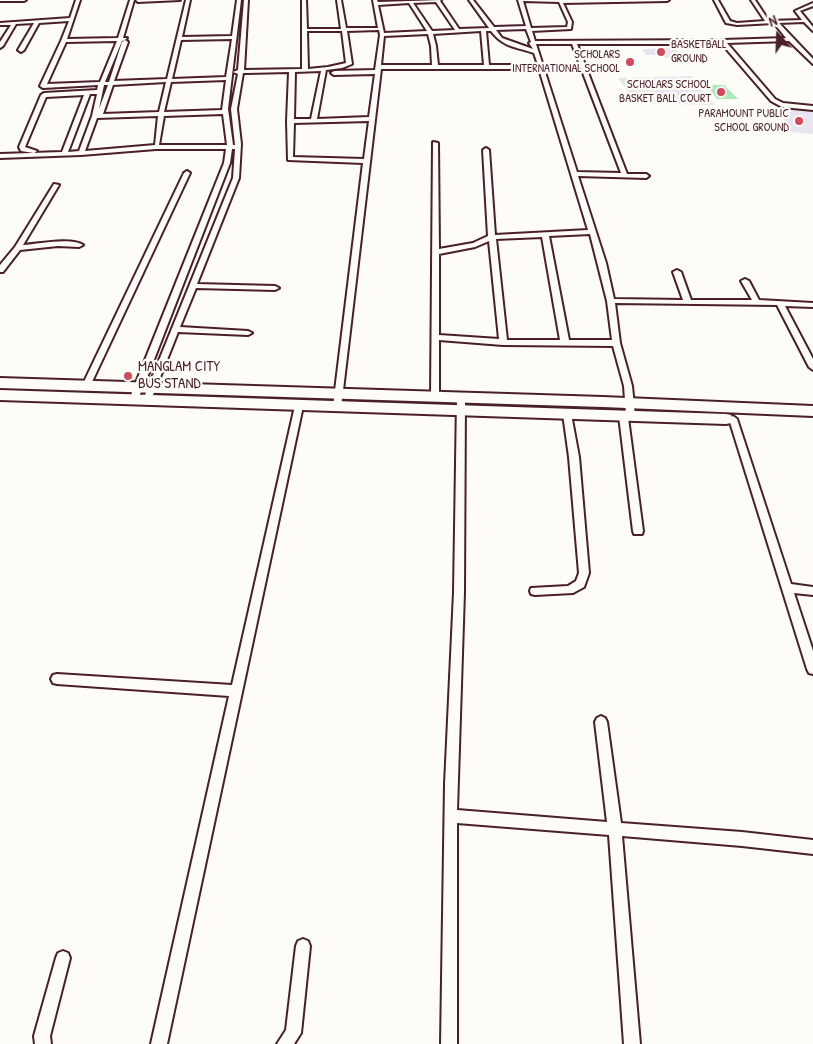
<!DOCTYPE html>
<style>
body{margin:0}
#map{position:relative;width:813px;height:1044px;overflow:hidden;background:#fdfcf7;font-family:"Patrick Hand",sans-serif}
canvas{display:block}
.north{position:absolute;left:753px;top:10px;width:50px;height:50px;-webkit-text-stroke:4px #fdfcf7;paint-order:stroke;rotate:340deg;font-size:14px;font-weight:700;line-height:20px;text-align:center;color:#4a1f2b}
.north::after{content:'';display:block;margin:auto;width:18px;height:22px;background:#4a1f2b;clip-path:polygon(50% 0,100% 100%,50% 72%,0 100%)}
</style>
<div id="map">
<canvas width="813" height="1044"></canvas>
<div class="north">N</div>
</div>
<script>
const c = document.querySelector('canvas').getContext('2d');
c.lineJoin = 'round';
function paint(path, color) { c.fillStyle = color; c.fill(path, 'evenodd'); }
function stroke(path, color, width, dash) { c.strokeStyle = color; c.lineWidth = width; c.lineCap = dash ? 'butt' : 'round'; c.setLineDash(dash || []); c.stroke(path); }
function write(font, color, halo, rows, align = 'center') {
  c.font = font + ' "Patrick Hand",sans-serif'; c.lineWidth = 4.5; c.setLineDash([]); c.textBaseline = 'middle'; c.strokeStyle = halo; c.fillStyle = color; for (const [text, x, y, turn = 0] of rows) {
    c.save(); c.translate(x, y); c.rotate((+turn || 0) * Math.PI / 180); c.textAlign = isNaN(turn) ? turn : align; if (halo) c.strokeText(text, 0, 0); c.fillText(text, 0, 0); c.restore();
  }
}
paint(new Path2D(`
 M675 48 682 57 666 58 655 55H646L642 49Z
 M692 76 715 105 636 103 618 78Z
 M778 110H813V134L791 132Z`), '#e8e5f0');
paint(new Path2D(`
 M706 85H724L738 99H717Z`), '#a7ecb8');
const minor = new Path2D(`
 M0 0H26L24 1H0Z
 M76 0H80L67 39 118 38 130 0H134L123 38H127L125 40 128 42 114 81 167 79 186 0H190L182 37 232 36 237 0H241L228 109 233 145H235L231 109 238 74 233 72 238 70 244 0H248L244 70 302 69V0H306L307 29H341L337 0H341L346 28H378L373 0H377L378 2 441 0 440 1 459 29 489 28 469 0H473L494 27 526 26 518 0H669L667 1 563 3 572 22 571 29 532 31 535 41 723 40 786 38 774 23 737 25 726 23 714 0H718L730 21 737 23 765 21 751 0H755L769 21 802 20 795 11 813 3V6L800 11 813 27V31L804 22 779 23 813 59V64L789 41 727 43 775 99 783 103 813 106V110L782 107 771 101 722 44H577L627 174H646L649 176 646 178 578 176 606 263 614 299 683 300 673 272 677 270 681 272 691 300H752L741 281 745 279 749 281 759 300 813 303V307L785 306 813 359V370L809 367 777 305 615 303 620 343 632 386 635 416 631 419 628 418 643 531 642 534H634L633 531 619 416 623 413 626 414 624 386 613 346 503 345 439 340V398L435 401 432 400 431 398 433 142 438 143 439 249 473 243 488 236 483 150 486 148 489 150 495 235 588 230 539 69H381L341 407 340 409H334L333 407 363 163 288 160 287 121 289 72 247 73H243L237 109 241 144 239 178 197 284 275 286 279 288 275 290 196 288 180 327 248 331 252 333 248 335 178 332 151 400 150 402H144L143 400 233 178 235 149H232L230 163 143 388 136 402H130L129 400 224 163 226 149H156L81 155 0 158V154L62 152 84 95 46 97 25 147 37 151 34 153 21 151 19 147 41 95 44 93 97 90 98 85 43 88 40 86 61 41 69 21 39 23 24 50 21 52 18 50 34 23 16 24 3 46 0 48V42L11 25H0V23L70 18ZM523 1 559 2 568 22 567 27 531 28ZM436 2 455 30 432 31 413 3ZM409 3 427 31 384 33 378 5ZM526 29 531 42 529 43 533 49 502 38 496 30ZM379 30 380 35 375 70 334 71 331 73 334 75 375 74 369 117 317 119 326 70 342 68 352 64 347 31ZM307 31H342L346 63 328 67 308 69ZM481 31 484 65H438L436 46 433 34ZM486 31H491C503 47 516 47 534 53L538 65H489ZM428 34 431 46 432 65H381L384 36ZM232 39 226 77 172 79 181 40ZM125 40 122 42 109 82H105L122 41ZM117 41 100 82 47 84 66 42ZM536 44H572L621 173 577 172ZM321 71 311 119H294L295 72ZM226 80 222 110 164 112 171 82ZM166 82 159 112 103 114 113 85ZM104 85H108L99 109ZM90 94H97L92 116 79 151 68 152ZM223 114 227 145H159L164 116ZM158 116 155 145 85 151 97 118ZM369 121 364 159 293 157 294 123ZM590 234 607 301 612 340H569L549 236ZM542 237 560 340H507L496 239ZM489 241 499 339 439 335V254L475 247Z
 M136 0H180L138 2Z
 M187 171 190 173 90 386 86 389 83 388 82 386 184 173Z
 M54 184 59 185 23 245C38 244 71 237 83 245L79 247 58 246 20 250 3 272H0V265L15 247Z
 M461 396 465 399 464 592 457 810 607 822 595 722 597 718 601 716 605 718 607 722 621 823 742 832 813 840V854L742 846 622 836 640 1044H624L609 835 457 823V1044H441L445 784 454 592 457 399Z
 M299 403 303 406 167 1044H151L229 696 57 684 53 683 51 679 53 675 57 674 232 685 295 406Z
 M567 411 571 414 579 457 589 573 584 587 573 593 535 595 531 594 530 591 531 588 568 586 576 581 579 573 569 457 563 414Z
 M733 416 737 419 791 584 813 587V595L794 593 813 651V674L809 673 807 669 729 419Z
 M303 939 308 941 310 946 301 1033 294 1044H277L286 1030 296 946 298 941Z
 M63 951 68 953 70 958 50 1036 51 1044H35L34 1036 56 958 58 953Z`);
const primary = new Path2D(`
 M0 378 603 397 813 406V416L603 407 0 388Z
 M0 390 726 414 731 415 733 419 731 423 726 424 0 400Z`);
stroke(minor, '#4a1f2b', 4);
stroke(primary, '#4a1f2b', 4);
paint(minor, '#fdfcf7');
paint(primary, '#fdfcf7');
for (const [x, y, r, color] of [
 [661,52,5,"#d1495b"],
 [630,62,5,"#d1495b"],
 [721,92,5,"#d1495b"],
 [799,121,5,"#d1495b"],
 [128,376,5,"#d1495b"]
]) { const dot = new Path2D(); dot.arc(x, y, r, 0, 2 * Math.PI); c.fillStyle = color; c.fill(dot); stroke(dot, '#fdfcf7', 2); }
write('12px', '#4a1f2b', '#fdfcf7', [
 ["BASKETBALL",671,45,"left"],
 ["GROUND",671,59,"left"],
 ["SCHOLARS",620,55],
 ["INTERNATIONAL SCHOOL",620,69],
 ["SCHOLARS SCHOOL",711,85],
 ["BASKET BALL COURT",711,99],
 ["PARAMOUNT PUBLIC",789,114],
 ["SCHOOL GROUND",789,128]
], 'right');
write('15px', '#4a1f2b', '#fdfcf7', [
 ["MANGLAM CITY",138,367],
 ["BUS STAND",138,384]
], 'left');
</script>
